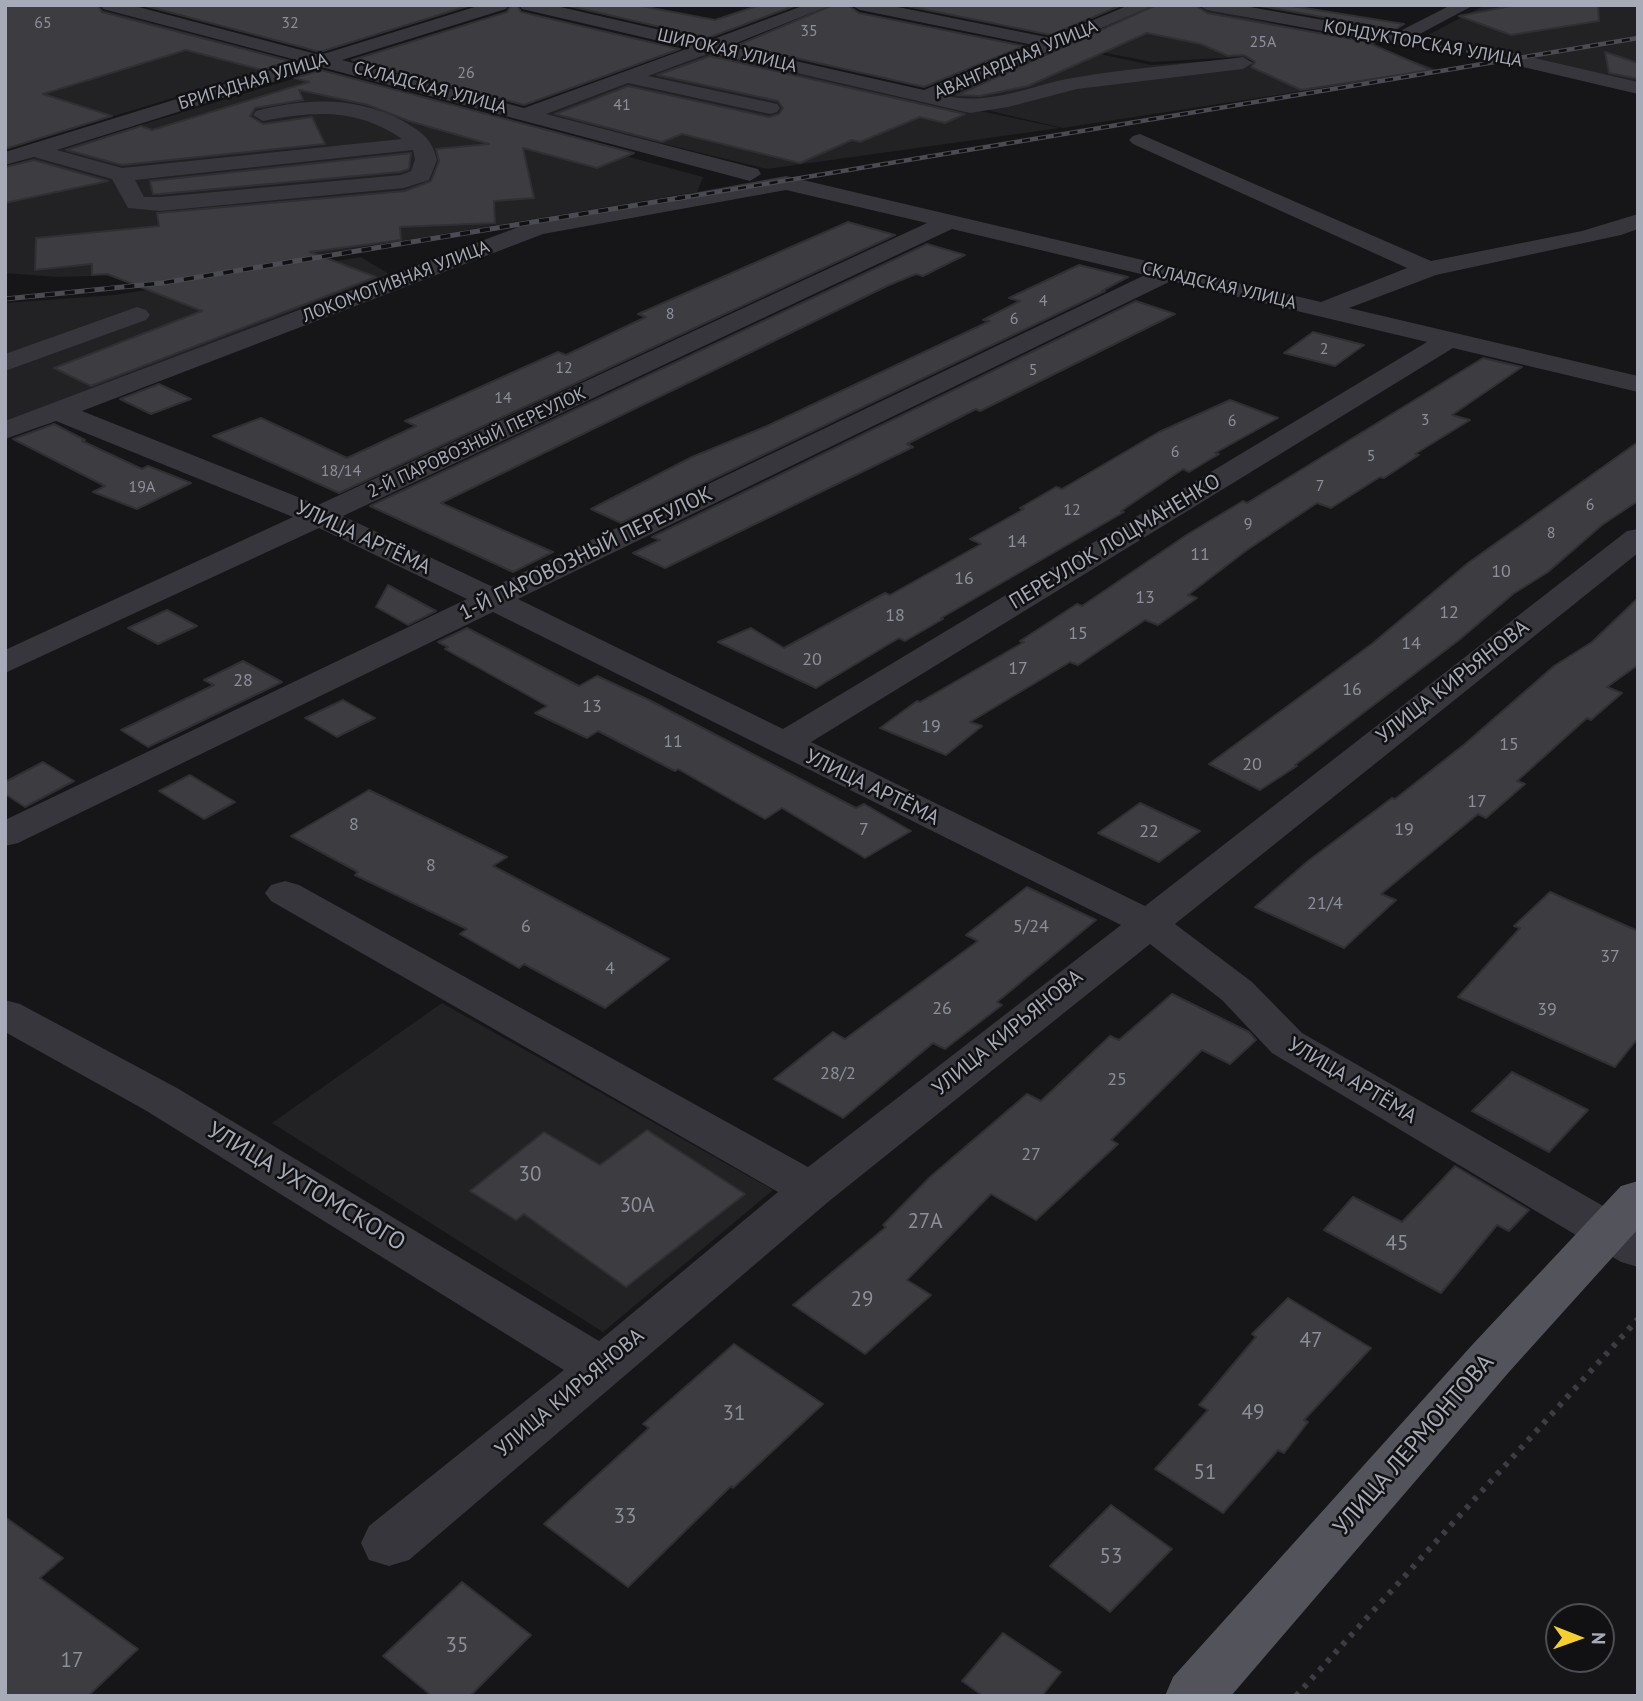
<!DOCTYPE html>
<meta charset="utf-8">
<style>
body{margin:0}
#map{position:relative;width:1643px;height:1701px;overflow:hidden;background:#161517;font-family:"PT Sans",sans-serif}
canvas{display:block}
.frame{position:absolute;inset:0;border:7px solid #a7aab7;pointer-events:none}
.north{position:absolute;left:1545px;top:1603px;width:70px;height:70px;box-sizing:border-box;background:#111012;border:2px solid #4d4e54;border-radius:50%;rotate:91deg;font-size:19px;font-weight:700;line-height:28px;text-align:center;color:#a7aab7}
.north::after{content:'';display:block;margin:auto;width:24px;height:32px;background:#f3cf31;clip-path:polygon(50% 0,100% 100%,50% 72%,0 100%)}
</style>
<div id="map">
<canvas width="1643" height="1701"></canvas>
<div class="frame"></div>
<div class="north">N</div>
</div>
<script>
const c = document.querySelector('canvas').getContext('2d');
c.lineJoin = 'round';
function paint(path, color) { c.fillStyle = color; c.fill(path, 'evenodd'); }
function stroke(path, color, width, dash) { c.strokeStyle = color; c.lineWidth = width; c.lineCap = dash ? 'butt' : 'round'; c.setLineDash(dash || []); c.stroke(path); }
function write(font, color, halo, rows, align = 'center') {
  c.font = font + ' "PT Sans",sans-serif'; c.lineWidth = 5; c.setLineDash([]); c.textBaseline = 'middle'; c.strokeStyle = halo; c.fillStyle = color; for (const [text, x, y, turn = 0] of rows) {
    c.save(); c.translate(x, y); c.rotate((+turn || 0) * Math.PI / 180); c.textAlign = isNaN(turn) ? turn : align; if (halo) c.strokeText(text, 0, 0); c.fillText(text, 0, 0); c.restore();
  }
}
paint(new Path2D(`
 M5 5H85L295 61 5 149Z
 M1158 5H1190L1360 42 1439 70 1063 128 935 98 1063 46 1151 65 1237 59 1281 67 1239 57 1152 62 1065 45Z
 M1485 5H1638V83L1428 35Z
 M712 51 901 94 1060 128 767 169 541 114Z
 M316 72 703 177 697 192 309 256 122 275 57 277 5 273V166Z
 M361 257 389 274 5 424V303L114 295Z
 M442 1003 773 1190 603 1332 272 1123Z`), '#222124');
const building = new Path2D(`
 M5 5H98L102 12 290 61 262 70 186 50 43 94 112 116 5 149Z
 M142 5H471L320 52Z
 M511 5H517L521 12 680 49 524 105 352 60 507 12Z
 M565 5H636L715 20 760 5H797L708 38Z
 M833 5H848L859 13 1024 46 924 87 738 45Z
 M902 5H1122L1051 35Z
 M1156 5H1195L1207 13 1374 43 1371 44 1431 70 1301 90 1251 67 1255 62 1244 55 1228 56 1201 44 1147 33 1028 86 980 96 957 95Z
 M1255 5H1286L1404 24 1395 30Z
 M1516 5H1598L1599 21 1511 35 1459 16Z
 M1605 52 1638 63V79L1609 73Z
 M710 56 965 114 945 123 920 117 860 142 852 140 800 163 682 134 662 142 555 114 628 86 769 117 779 114 783 108 778 101 657 75Z
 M321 70 634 153 597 168 523 148 534 198 494 201 495 223 400 227 401 240 310 252 376 277 91 386 54 368 202 311 107 274 92 275V264L35 270 36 238 159 226 157 213 405 191 431 181 439 161 436 149 489 144 409 121 368 105 299 90 303 100 255 108 250 116 263 124 312 117 325 144 122 165 66 150 141 126 152 130 309 82 294 78Z
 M411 153 409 169 400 172 160 194H153L150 181Z
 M34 160 108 181 5 203V167Z
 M848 222 895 235 339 493 213 436 261 418 347 458 416 426 405 421 558 352 566 355 646 317 638 314Z
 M927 244 965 255 923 276 916 274 889 285 441 503 553 552 513 572 370 506Z
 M1079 265 1128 277 1102 291H1105L621 523 591 509 692 457 767 426 990 321 983 320 1020 301 1009 298Z
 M1136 301 1175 314 980 411 976 409 907 444 913 447 665 568 633 553 660 540 652 537Z
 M1313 332 1364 345 1335 366 1284 353Z
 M1483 358 1522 367 1452 415 1470 420 1415 454 1419 455 1384 478 1380 477 1331 508 1317 503 1247 550 1188 595 1197 598 1158 625 1145 620 1078 665 1070 662 970 722 982 726 946 755 880 728 917 701 920 702 1024 642 1020 641 1077 604 1082 606 1188 534 1243 501 1247 503Z
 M159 384 191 399 151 414 120 399Z
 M1230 400 1278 418 1215 453 1219 454 1189 472 1183 469 1121 511 1124 512 941 618 943 619 905 641 899 638 816 688 718 642 751 628 784 648 885 593 890 595 981 544 970 539 1024 509 1020 508 1056 487 1062 489 1159 432Z
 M54 424 85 440 82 441 142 469 148 466 191 483 137 509 93 492 105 486 13 439Z
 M1638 442V501L1602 525 1548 572 1513 594 1459 640 1295 765 1297 766 1260 790 1209 764 1373 643 1468 563Z
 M388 585 436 611 408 625 376 607Z
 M1638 598V665L1607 687 1622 693 1591 720 1587 718 1517 781 1525 784 1486 818 1478 814 1381 894 1396 900 1344 948 1255 907 1308 861 1392 798 1395 799 1466 743 1554 666 1592 642Z
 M167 610 197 626 158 644 128 628Z
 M467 628 579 686 597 676 649 700 856 808 864 804 911 831 865 858 782 808 765 819 678 769 675 771 598 731 587 738 535 713 547 706 445 649 448 647 438 642Z
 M243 661 282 682 148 747 121 730 214 685 204 680Z
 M343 700 375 718 337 737 305 718Z
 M43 762 74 781 25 807 5 794V782Z
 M190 775 235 802 204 819 159 791Z
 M369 790 507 857 493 866 669 959 605 1008 524 964 519 968 460 934 467 929 355 875 358 872 291 836Z
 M1140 803 1200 831 1159 862 1098 833Z
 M1027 887 1096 920 997 1002 1002 1005 945 1049 933 1043 843 1118 774 1079 833 1032 845 1039 978 941 966 935Z
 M1550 892 1638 931V1038L1615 1067 1458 997 1520 928 1514 926Z
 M1172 994 1249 1032 1256 1040 1230 1064 1202 1050 1111 1140 1118 1144 1036 1220 991 1194 907 1280 931 1295 865 1354 793 1305 886 1227 883 1225 930 1177 1027 1094 1041 1101 1110 1036 1119 1040Z
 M1512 1072 1588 1110 1549 1152 1472 1111Z
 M647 1130 745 1194 626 1287 524 1214 516 1220 470 1191 544 1132 600 1165Z
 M1455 1166 1529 1210 1509 1231 1497 1225 1441 1293 1324 1230 1353 1197 1402 1222Z
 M1288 1298 1371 1348 1304 1420 1308 1422 1284 1453 1278 1450 1223 1513 1155 1469 1208 1410 1199 1405 1256 1337 1252 1334Z
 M734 1344 823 1404 733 1488 731 1486 628 1587 544 1524 649 1428 643 1424Z
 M1111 1505 1172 1549 1110 1612 1050 1566Z
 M5 1517 63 1558 40 1578 138 1649 88 1696H5Z
 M462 1582 531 1635 470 1696H432L383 1656Z
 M1003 1633 1061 1672 1042 1696H983L962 1681Z`);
paint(building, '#3d3d41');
stroke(building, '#302f33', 2);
stroke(new Path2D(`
 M1435 46 1488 55`), '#3c3d43', 2.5, [2, 2.5]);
stroke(new Path2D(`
 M1296 1696 1638 1319`), '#3c3d43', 6, [4.5, 7]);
paint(new Path2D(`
 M100 5H131L320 55 481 5H509L506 9 342 60 524 108 689 48 522 9 519 5H552L708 41 805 5H831L729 46 924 90 1033 45 860 10 851 5H888L1051 38 1129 5H1154L947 96C993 106 1033 84 1078 77 1132 68 1188 64 1243 57L1253 63 1243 69 1077 89 1008 107 970 113 710 53 648 76 777 104 780 108 777 112 770 114 628 83 546 114 758 169 761 174 750 181 321 67 57 150 122 168 402 139C357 108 314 111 263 121L253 115 256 111C307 98 355 96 403 121 422 132 432 139 437 160L429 180 404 188 160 211 128 208 112 179 34 157 5 165V152L300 61 103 9ZM413 150 415 160 411 171 401 175 160 197H144L135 180Z
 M1198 5H1239L1396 33 1451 5H1474L1399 45 1207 10Z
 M1513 53 1638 82V94L1506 63 1503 59Z
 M1140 134 1431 261 1582 231 1638 214V229L1621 235 1436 275 1349 308 1638 376V392L1453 348 811 742 1145 906 1627 531 1638 529V553L1175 924 1252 982 1302 1033 1638 1226V1267L1621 1262 1272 1053 1222 1000 1150 944 828 1202 409 1560 389 1566 369 1560 361 1543 369 1526 564 1370 145 1110 5 1032V1000L20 1004 177 1088 599 1341 778 1192 271 901 265 893 271 885 285 881 299 885 808 1167 1121 925 493 612 18 843 5 846V820L467 599 319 528 5 673V650L293 517 56 421 5 439V421L529 223 786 176 1321 302 1407 268 1133 144 1129 140 1133 136ZM786 190 927 223 318 505 82 411 543 234ZM952 229 1145 275 493 587 343 516ZM1171 281 1427 342 783 729 518 599Z
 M137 307 146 310 150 315 146 320 5 371V354Z`), '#36363c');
paint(new Path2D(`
 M1638 1181V1229L1509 1372 1231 1696H1165L1173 1677 1473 1344 1621 1186Z`), '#52535b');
const railFar1 = new Path2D(`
 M675 199 1638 38`);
const rail = new Path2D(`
 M5 299 162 283 685 197`);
stroke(railFar1, '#4b4c53', 4.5);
stroke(rail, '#4b4c53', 5);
stroke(railFar1, '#111012', 2.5, [8]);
stroke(rail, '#111012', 3.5, [10]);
write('16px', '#8c8f9a', null, [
 ["65",43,23],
 ["32",290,23],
 ["35",809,31],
 ["25А",1263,42],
 ["26",466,73],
 ["41",622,105],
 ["4",1043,301],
 ["8",670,314],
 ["6",1014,319],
 ["2",1324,349],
 ["12",564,368],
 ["5",1033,370],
 ["14",503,398],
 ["3",1425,420],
 ["6",1232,421],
 ["6",1175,452],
 ["5",1371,456],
 ["18/14",341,471],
 ["7",1320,486],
 ["19А",142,487],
 ["6",1590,505],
 ["12",1072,510],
 ["9",1248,524],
 ["8",1551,533]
]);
write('18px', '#a7aab7', '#111012', [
 ["КОНДУКТОРСКАЯ УЛИЦА",1423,44,10],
 ["ШИРОКАЯ УЛИЦА",727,51,13],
 ["АВАНГАРДНАЯ УЛИЦА",1016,60,-23],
 ["БРИГАДНАЯ УЛИЦА",253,82,-17],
 ["СКЛАДСКАЯ УЛИЦА",430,88,15],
 ["ЛОКОМОТИВНАЯ УЛИЦА",396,282,-21],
 ["СКЛАДСКАЯ УЛИЦА",1219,286,13],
 ["2-Й ПАРОВОЗНЫЙ ПЕРЕУЛОК",477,443,-25]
]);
write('18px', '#8c8f9a', null, [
 ["14",1017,542],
 ["11",1200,555],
 ["10",1501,572],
 ["16",964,579],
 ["13",1145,598],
 ["12",1449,613],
 ["18",895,616],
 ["15",1078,634],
 ["14",1411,644],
 ["20",812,660],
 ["17",1018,669],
 ["28",243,681],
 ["16",1352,690],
 ["13",592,707],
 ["19",931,727],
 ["11",673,742],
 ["15",1509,745],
 ["20",1252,765],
 ["17",1477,802],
 ["8",354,825],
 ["7",864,830],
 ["19",1404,830],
 ["22",1149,832],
 ["8",431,866],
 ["21/4",1325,904],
 ["6",526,927],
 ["5/24",1031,927],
 ["37",1610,957],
 ["4",610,969],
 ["26",942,1009],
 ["39",1547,1010],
 ["28/2",838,1074],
 ["25",1117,1080],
 ["27",1031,1155]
]);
write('21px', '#a7aab7', '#111012', [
 ["УЛИЦА АРТЁМА",363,538,25],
 ["ПЕРЕУЛОК ЛОЦМАНЕНКО",1115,542,-31],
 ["1-Й ПАРОВОЗНЫЙ ПЕРЕУЛОК",586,554,-26],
 ["УЛИЦА КИРЬЯНОВА",1453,682,-38],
 ["УЛИЦА АРТЁМА",872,788,26],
 ["УЛИЦА КИРЬЯНОВА",1008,1033,-39],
 ["УЛИЦА АРТЁМА",1352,1081,31],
 ["УЛИЦА КИРЬЯНОВА",570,1393,-40]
]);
write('21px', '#8c8f9a', null, [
 ["30",530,1175],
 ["30А",637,1206],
 ["27А",925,1222],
 ["45",1397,1244],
 ["29",862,1300],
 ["47",1311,1341],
 ["49",1253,1413],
 ["31",734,1414],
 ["51",1205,1473],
 ["33",625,1517],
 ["53",1111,1557],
 ["35",457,1646],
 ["17",72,1661]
]);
write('24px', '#a7aab7', '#111012', [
 ["УЛИЦА УХТОМСКОГО",306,1187,31],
 ["УЛИЦА ЛЕРМОНТОВА",1414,1445,-49]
]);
</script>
